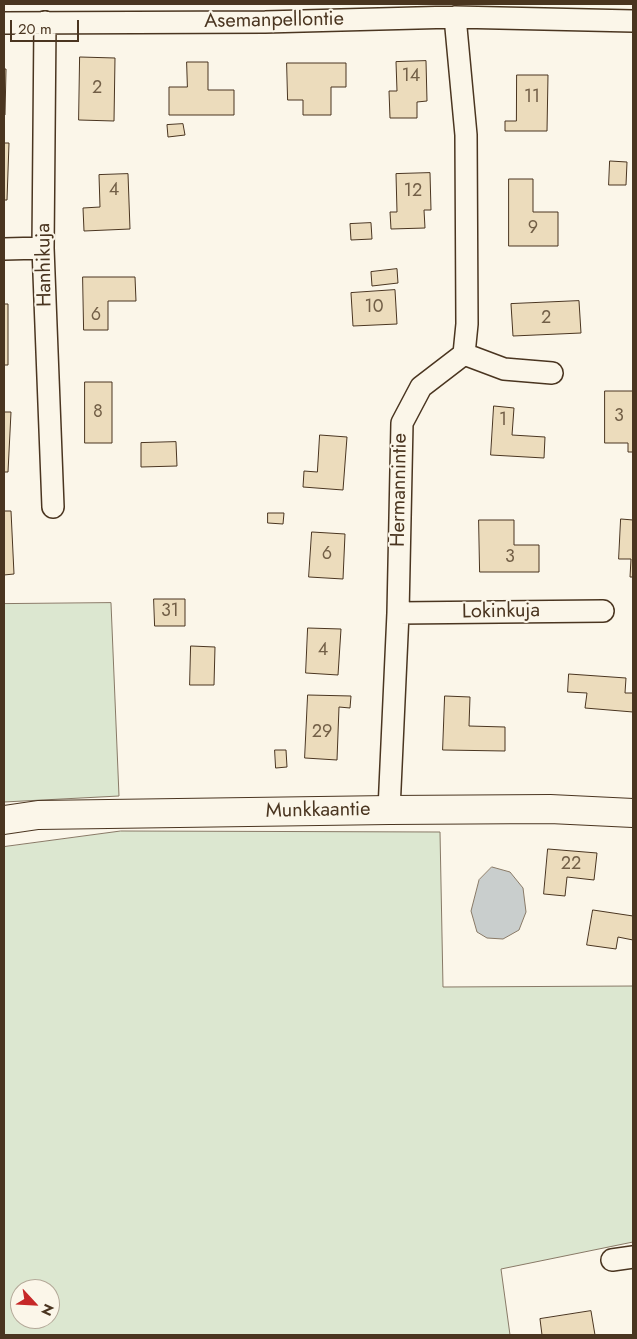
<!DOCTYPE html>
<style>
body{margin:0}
#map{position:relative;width:637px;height:1339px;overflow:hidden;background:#fbf6e9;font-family:Jost,sans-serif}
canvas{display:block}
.frame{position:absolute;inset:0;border:5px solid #4a3520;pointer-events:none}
.north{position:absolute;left:10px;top:1279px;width:50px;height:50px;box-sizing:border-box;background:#fbf6e9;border:1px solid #b4a999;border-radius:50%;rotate:115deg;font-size:14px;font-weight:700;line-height:20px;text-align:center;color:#4a3520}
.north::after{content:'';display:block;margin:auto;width:18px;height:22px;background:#c62828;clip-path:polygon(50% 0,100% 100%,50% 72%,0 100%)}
.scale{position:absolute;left:10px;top:20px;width:69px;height:22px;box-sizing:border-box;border:2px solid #4a3520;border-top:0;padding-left:6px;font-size:15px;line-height:18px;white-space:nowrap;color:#4a3520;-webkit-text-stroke:4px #fbf6e9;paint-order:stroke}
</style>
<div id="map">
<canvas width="637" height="1339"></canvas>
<div class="frame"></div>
<div class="north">N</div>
<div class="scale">20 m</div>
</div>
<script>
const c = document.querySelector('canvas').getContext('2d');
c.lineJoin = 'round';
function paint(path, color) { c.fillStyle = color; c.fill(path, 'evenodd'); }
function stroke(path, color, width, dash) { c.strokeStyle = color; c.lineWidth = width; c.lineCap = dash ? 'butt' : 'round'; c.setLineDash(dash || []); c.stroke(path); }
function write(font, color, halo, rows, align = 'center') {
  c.font = font + ' Jost,sans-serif'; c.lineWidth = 4; c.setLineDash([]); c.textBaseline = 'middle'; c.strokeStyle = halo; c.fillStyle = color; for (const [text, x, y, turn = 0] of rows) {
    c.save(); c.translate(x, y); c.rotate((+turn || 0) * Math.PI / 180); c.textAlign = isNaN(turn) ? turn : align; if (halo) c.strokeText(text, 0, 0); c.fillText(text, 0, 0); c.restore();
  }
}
const green = new Path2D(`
 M111 603 119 796 4 802V604Z
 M121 831 440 832 443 987 633 986V1242L501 1269 510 1335H4V847ZM20 1289H50V1319H20Z`);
paint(green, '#dce7d0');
stroke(green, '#887966', 1);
const water = new Path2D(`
 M492 867 510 872 523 888 526 912 519 930 503 939 487 938 477 932 471 911 479 880Z`);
paint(water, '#c9cecd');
stroke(water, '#887966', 1);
const building = new Path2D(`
 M80 57 115 58 114 121 79 120Z
 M426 61 427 101 417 102V118H390L389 91H397L396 62Z
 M187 62H208V90H234V115H169V87H187Z
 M287 63H346V87H331V115H303V100H288Z
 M4 69H6L5 115H4Z
 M517 75H548L547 131H505V121H516Z
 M183 124 185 135 168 137 167 125Z
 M4 143H9L7 200H4Z
 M610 161 627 162 626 185H609Z
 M430 173 431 210H424L425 228 391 229 390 212H397L396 174Z
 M128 174 130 229 84 231 83 208 100 207 99 175Z
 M509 179H533V212H558V246H509Z
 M371 223 372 239 351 240 350 224Z
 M397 269 398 283 372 286 371 272Z
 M83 277H135L136 301H108V330H84Z
 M395 290 397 324 353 326 351 293Z
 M579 301 581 333 513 336 511 304Z
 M4 304H8V365H4Z
 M85 382H112V443H85Z
 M605 391H633V452H628V443H605Z
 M494 406 514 408 512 435 545 437 544 458 491 455Z
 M4 412H11L8 472H4Z
 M320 435 347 437 343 490 303 487 304 471 317 472Z
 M176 442 177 466 141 467V443Z
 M4 511H11L14 574 4 575Z
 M268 513H284L283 524 268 523Z
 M621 519 633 520V577H630L631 559H619Z
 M479 520H514V545H539V572H480Z
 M312 532 345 534 343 579 309 577Z
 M154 599H185V626H155Z
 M308 628 341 629 338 675 306 673Z
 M191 646 215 647 214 685H190Z
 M569 674 626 678 625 693H633V712L585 708 587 693 568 692Z
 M308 695 351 696 350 708 339 707 337 760 305 758Z
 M445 696 470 697 469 726 505 727V751L443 750Z
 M275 750H286L287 767 276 768Z
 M548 849 597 853 594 880 567 877 565 896 544 894Z
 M593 910 633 916V940L618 937 616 949 587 945Z
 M591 1311 595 1335H542L540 1319Z`);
paint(building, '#ecdcbc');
stroke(building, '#4a3520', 1);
const street = new Path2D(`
 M45 22 43 248 53 507
 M4 23 265 22 455 17 633 21
 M4 249 43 248
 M464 354 504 369 552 373
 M398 613 603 611
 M389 810 398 613 402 423 421 387 464 354 467 324 466 135 455 17
 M612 1260 633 1257`);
const secondary = new Path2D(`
 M4 820 38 815 389 810 550 809 633 813`);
stroke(street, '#4a3520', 24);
stroke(secondary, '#4a3520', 30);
stroke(street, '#fbf6e9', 21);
stroke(secondary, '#fbf6e9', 28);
write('18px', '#725f47', null, [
 ["14",411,77],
 ["2",97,89],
 ["11",532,98],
 ["4",114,191],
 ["12",413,192],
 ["9",533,229],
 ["10",374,308],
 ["6",96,316],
 ["2",546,319],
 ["8",98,413],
 ["3",619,417],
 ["1",503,421],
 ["6",327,555],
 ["3",510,558],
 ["31",170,612],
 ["4",323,651],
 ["29",322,733],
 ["22",571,865]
]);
write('20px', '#4a3520', '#fbf6e9', [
 ["Asemanpellontie",274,21,-1],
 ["Hanhikuja",45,265,-91],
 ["Hermannintie",400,490,-89],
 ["Lokinkuja",501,612,-1],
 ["Munkkaantie",318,811,-1]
]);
</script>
